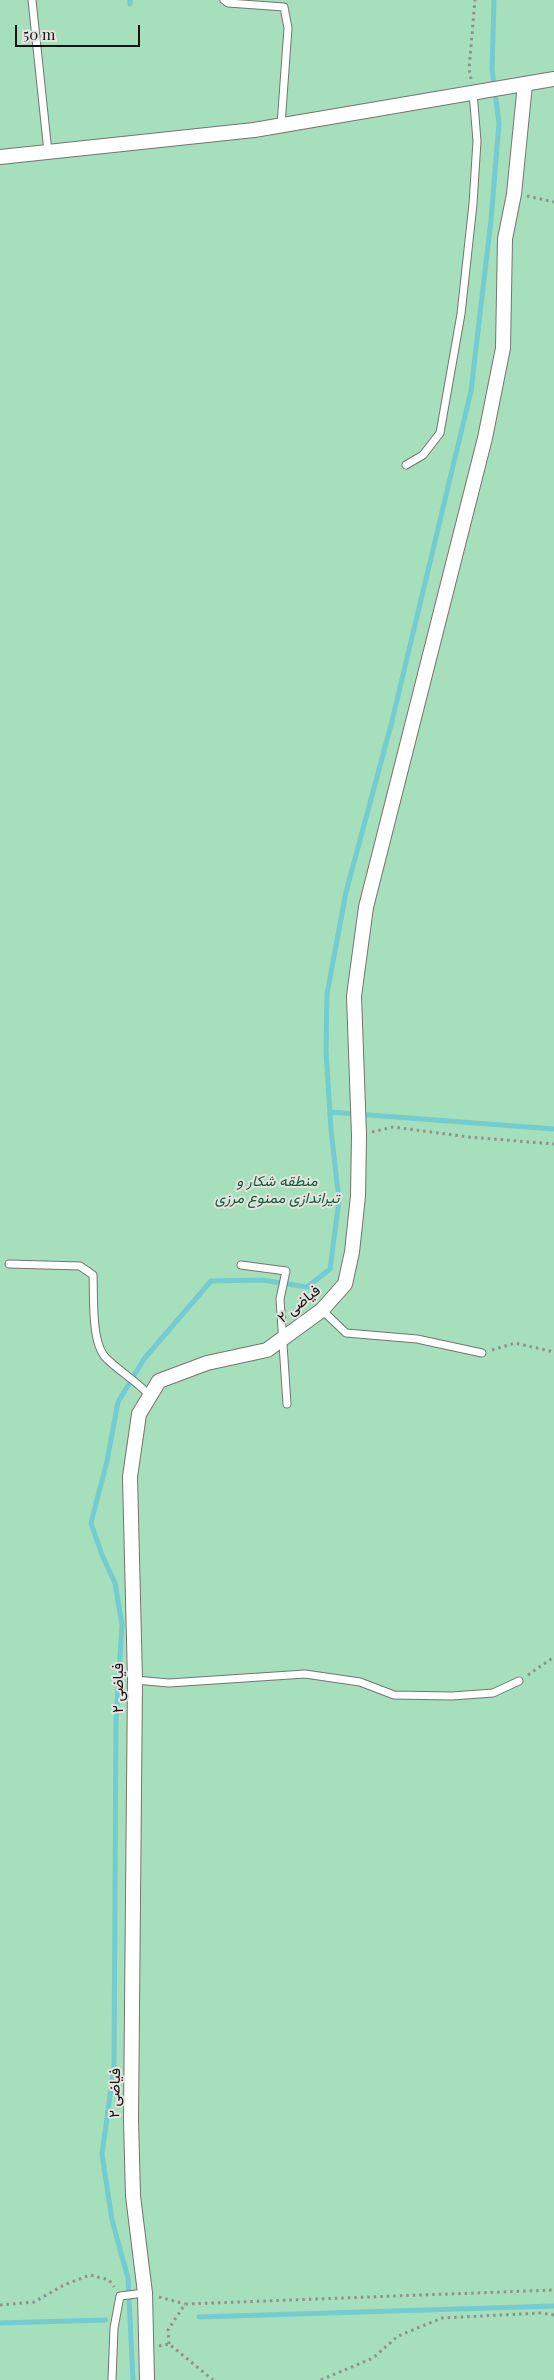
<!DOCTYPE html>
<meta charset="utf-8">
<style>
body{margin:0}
#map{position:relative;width:554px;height:2380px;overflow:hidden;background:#e4e3de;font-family:"Playfair Display",serif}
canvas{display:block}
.scale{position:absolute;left:15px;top:25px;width:125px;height:22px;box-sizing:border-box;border:2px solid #151413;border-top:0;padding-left:6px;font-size:15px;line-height:18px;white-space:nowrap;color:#151413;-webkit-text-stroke:4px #e4e3de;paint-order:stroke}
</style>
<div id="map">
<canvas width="554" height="2380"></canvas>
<div class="scale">50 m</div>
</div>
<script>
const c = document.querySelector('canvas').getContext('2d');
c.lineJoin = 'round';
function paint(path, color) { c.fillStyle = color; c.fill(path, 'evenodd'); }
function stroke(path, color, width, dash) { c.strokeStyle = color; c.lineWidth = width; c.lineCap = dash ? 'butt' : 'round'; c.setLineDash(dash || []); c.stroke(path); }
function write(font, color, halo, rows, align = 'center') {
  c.font = font + ' "Playfair Display",Vazirmatn,serif'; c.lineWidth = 4; c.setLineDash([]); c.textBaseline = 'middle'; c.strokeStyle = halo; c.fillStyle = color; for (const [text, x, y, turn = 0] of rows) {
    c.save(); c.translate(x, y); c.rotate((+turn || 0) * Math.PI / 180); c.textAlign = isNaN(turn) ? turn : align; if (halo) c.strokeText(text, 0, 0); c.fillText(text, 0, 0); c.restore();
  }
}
paint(new Path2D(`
 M0 0H554V2380H0Z`), '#a5dfbc');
stroke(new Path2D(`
 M130 4V0
 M330 1112 554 1129
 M199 2317 554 2306
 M0 2323 106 2320
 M133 2380 128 2278 112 2220 102 2154 114 2067 116 1720 122 1625 115 1583 102 1555 91 1523 107 1461 118 1402 144 1359 211 1281 262 1280 307 1287 330 1269 339 1200 331 1130 326 1051 327 994 346 892 391 725 471 391 491 220 499 123 492 69 494 0`), '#74cbd0', 5);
const service = new Path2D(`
 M32 0 48 152
 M224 0 228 3 284 7 288 28 281 125
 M406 465 423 455 440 433 461 314 473 204 477 141 473 92
 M9 1264 80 1266 93 1275C94 1296 91 1343 106 1358 120 1372 137 1381 150 1396
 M241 1265 286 1271 280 1299 287 1404
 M322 1310 346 1333 417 1339 482 1353
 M135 1680 169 1683 305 1674 360 1682 394 1695 452 1696 493 1693 519 1681
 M112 2380 114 2328 120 2296 145 2293`);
const minor = new Path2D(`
 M0 157 254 130 554 79
 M147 2380 145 2293 133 2196 131 2119 135 1680 130 1477 139 1414 159 1381 207 1363 267 1350 322 1310 345 1284 352 1252 358 1196 359 1135 354 996 366 907 485 438 503 348 505 239 514 194 525 84`);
stroke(service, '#757470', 9);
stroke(minor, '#757470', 16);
stroke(new Path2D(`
 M471 79 469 69 475 0
 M527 196 554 202
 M372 1132 393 1127 469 1137 554 1144
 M492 1350 515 1343 554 1352
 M528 1675 554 1657
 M159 2297 185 2304
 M0 2305 34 2302 64 2285 90 2275 109 2280 114 2287
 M169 2344 168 2330 185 2304 554 2290
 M159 2346 169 2344 213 2380
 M321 2380 373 2358 398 2336 442 2318 541 2313 554 2315`), '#91908d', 3, [2.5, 4]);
stroke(service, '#fff', 7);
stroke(minor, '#fff', 14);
write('italic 15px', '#135d3a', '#e4e3de', [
 ["منطقه شکار و",277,1181],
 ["تیراندازی ممنوع مرزی",277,1198]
]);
write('15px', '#151413', '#e4e3de', [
 ["فیاضی ۲",299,1304,-39],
 ["فیاضی ۲",118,1688,-90],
 ["فیاضی ۲",115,2093,-89]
]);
</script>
